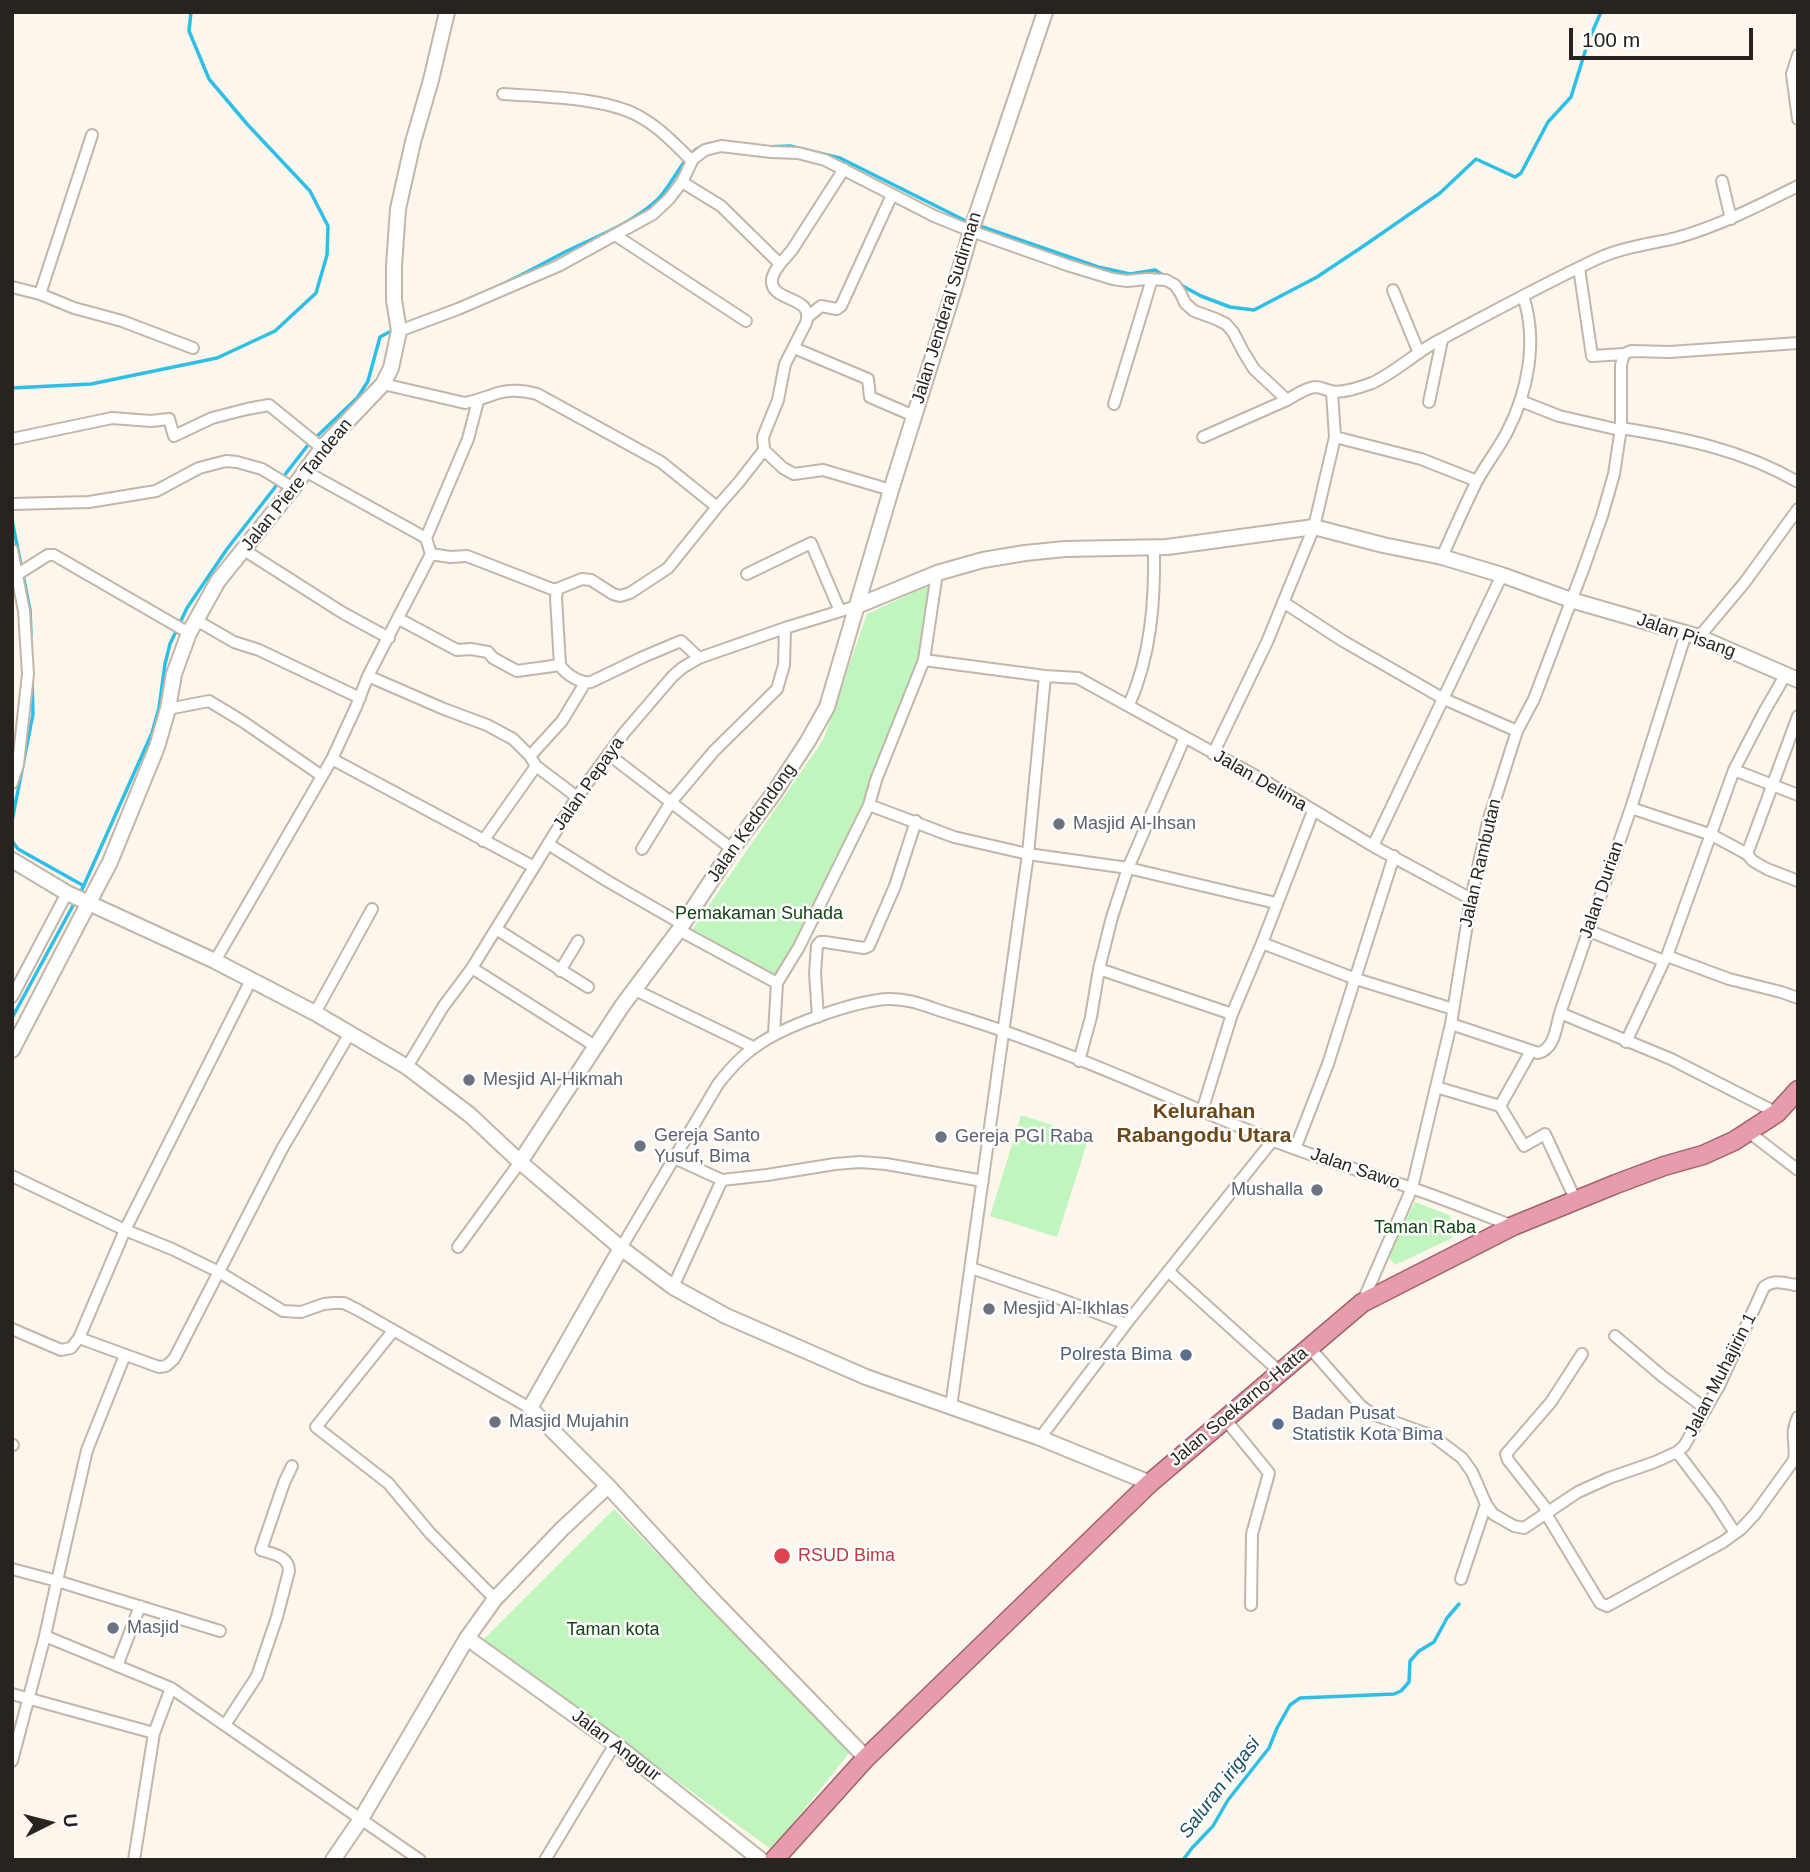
<!DOCTYPE html>
<style>
body{margin:0}
#map{position:relative;width:1810px;height:1872px;overflow:hidden;background:#fdf6ed;font-family:Arial,sans-serif}
canvas{display:block}
.frame{position:absolute;inset:0;border:14px solid #28231e;pointer-events:none}
.north{position:absolute;left:14px;top:1788px;width:70px;height:70px;-webkit-text-stroke:5px #fff;paint-order:stroke;rotate:84deg;font-size:19px;font-weight:700;line-height:28px;text-align:center;color:#28231e}
.north::after{content:'';display:block;margin:auto;width:24px;height:32px;background:#28231e;clip-path:polygon(50% 0,100% 100%,50% 72%,0 100%)}
.scale{position:absolute;left:1569px;top:28px;width:184px;height:32px;box-sizing:border-box;border:4px solid #28231e;border-top:0;padding-left:9px;font-size:21px;line-height:24px;white-space:nowrap;color:#28231e;-webkit-text-stroke:5px #fff;paint-order:stroke}
</style>
<div id="map">
<canvas width="1810" height="1872"></canvas>
<div class="frame"></div>
<div class="north">U</div>
<div class="scale">100 m</div>
</div>
<script>
const c = document.querySelector('canvas').getContext('2d');
c.lineJoin = 'round';
function paint(path, color) { c.fillStyle = color; c.fill(path, 'evenodd'); }
function stroke(path, color, width, dash) { c.strokeStyle = color; c.lineWidth = width; c.lineCap = dash ? 'butt' : 'round'; c.setLineDash(dash || []); c.stroke(path); }
function write(font, color, halo, rows, align = 'center') {
  c.font = font + ' Arial,sans-serif'; c.lineWidth = 5; c.setLineDash([]); c.textBaseline = 'middle'; c.strokeStyle = halo; c.fillStyle = color; for (const [text, x, y, turn = 0] of rows) {
    c.save(); c.translate(x, y); c.rotate((+turn || 0) * Math.PI / 180); c.textAlign = isNaN(turn) ? turn : align; if (halo) c.strokeText(text, 0, 0); c.fillText(text, 0, 0); c.restore();
  }
}
paint(new Path2D(`
 M929 585 919 667 862 812 813 915 776 978 692 930 823 740 867 614Z
 M1021 1115 1089 1137 1057 1237 990 1216Z
 M1415 1202 1449 1215 1455 1228 1452 1238 1395 1265 1388 1256Z
 M614 1509 850 1752 772 1850 483 1640Z`), '#c0f5bd');
stroke(new Path2D(`
 M767 147 790 146 840 158 970 223
 M977 225 1098 267 1130 274 1155 270 1166 277
 M1179 284 1201 296 1230 307 1254 310 1317 277 1365 245 1440 193 1476 159 1515 177 1521 173 1548 122 1571 97 1588 42 1601 12
 M496 287C519 277 540 265 563 253 595 237 629 225 656 201 676 183 685 144 714 143
 M12 388 91 384 217 358 275 331 316 293 327 255 328 226 310 191 247 124 209 79 189 31 191 12
 M12 520 30 610 31 636
 M12 821 33 714 32 679
 M12 841 18 849 84 886
 M80 894 152 733 159 708 165 664 170 644 187 608 227 549 308 445 358 397 368 381 380 337 395 329
 M12 1018 76 900
 M1183 1860 1192 1848 1213 1826 1228 1800 1269 1748 1277 1728 1290 1705 1300 1698 1394 1694 1401 1691 1409 1682 1410 1661 1419 1651 1434 1642 1447 1618 1459 1604`), '#2dbfe5', 3.5);
const minor = new Path2D(`
 M1798 55 1792 74 1798 119
 M503 94C542 97 609 97 642 118 661 129 676 145 692 161
 M1722 181 1731 219
 M682 182 721 206 780 264C777 268 773 274 772 279 769 303 816 295 806 323L785 364 778 400 763 437 764 450 783 468 794 474 823 470 891 490
 M615 235 746 321
 M780 264 792 250 844 169
 M1579 268 1592 356 1624 354 1631 351 1670 352 1798 343
 M12 287 40 294 74 308 122 321 193 348
 M1393 290 1419 353
 M40 294 92 135
 M809 316 821 306 837 309 841 306 892 195
 M399 331 458 309 558 266 653 214 669 199 682 182 693 159 705 150 721 146 771 152 798 153 825 160 934 216 971 231 1067 265 1113 279 1127 281 1147 279 1166 280 1175 285 1181 294 1185 303 1194 311 1216 319 1226 324 1233 332 1244 353 1254 369 1287 400C1296 395 1305 388 1315 387 1322 387 1325 390 1331 391 1342 394 1361 387 1372 383 1394 373 1413 355 1434 343 1489 314 1543 284 1599 258 1624 247 1650 244 1676 238 1719 226 1758 206 1798 186
 M794 348 868 379 870 397 914 416
 M383 384 465 403C475 401 483 398 492 395 507 389 522 390 537 394L661 462 717 507 739 482 764 450
 M1521 401 1559 416 1620 430
 M1429 402 1442 340
 M1114 404 1152 279
 M1621 428C1683 438 1743 450 1798 482
 M1203 437 1287 400
 M1335 437 1421 459 1477 481
 M12 439 112 418 151 421 169 419 174 436 212 418 247 409 269 405 322 448
 M305 471 426 538
 M12 504 89 502 156 491 199 468 226 461 237 462 262 469 293 488
 M12 550 24 611 28 674 18 764 12 783
 M244 550 343 613 389 638
 M431 554 450 557 467 556 552 589H557L582 579 591 580 613 594 620 596 630 593 668 568 717 507
 M1442 557C1453 532 1464 507 1476 483 1485 465 1498 450 1507 432 1528 392 1538 340 1523 296
 M937 573 924 660 1045 676 1078 678 1270 784 1373 846 1471 899
 M18 574 48 555H54L189 633
 M747 574 811 543 840 611
 M557 589 556 598 560 665C565 674 581 684 591 682L643 657 681 641 699 658
 M1283 602 1343 641 1444 699 1517 731
 M399 619 457 650 471 649 488 652 493 658 517 671 560 665
 M196 620 234 642 259 650 360 698
 M1699 637 1745 582 1798 509
 M368 676 444 709 487 725 513 739 530 756 536 766 577 797
 M1129 705C1151 655 1155 602 1154 548
 M168 709 209 701 242 721 322 776
 M608 754 732 849
 M1213 754 1267 642 1314 527 1335 437 1332 392
 M530 756 562 721 585 683
 M332 759 534 867
 M1734 770 1798 795
 M869 805 954 837 1028 854 1128 868 1276 903
 M1631 808 1712 835 1747 854 1753 861 1767 869 1798 881
 M483 841 536 766
 M548 844 609 882 682 924
 M1373 846 1502 575
 M642 849 671 802 714 751 777 689 784 665 785 628
 M1747 854 1798 716
 M496 929 588 987
 M679 930 777 983
 M1589 931 1664 961 1667 956 1729 979 1781 992 1798 998
 M1262 943 1356 979 1453 1009
 M1667 956 1734 770 1764 712 1786 674
 M215 961 332 759 356 707 368 676 431 554 426 538 468 439 478 401
 M472 968 595 1046
 M1099 969 1232 1014
 M560 971 578 941
 M251 980 125 1230 79 1338 159 1367 166 1366 174 1359 282 1149 350 1033
 M635 990 753 1047
 M12 997 67 893
 M315 1013 372 909
 M1560 1013 1671 1059 1777 1113
 M818 1017 815 973 817 946 820 942H825L864 948 869 946 895 886 916 821
 M1451 1024 1538 1053C1555 1049 1556 1027 1560 1013L1631 808 1686 633
 M774 1034 777 983 799 947 869 805 876 780 924 660
 M1626 1042 1664 961
 M1079 1061 1091 1017 1099 969 1112 917 1128 868 1185 737
 M407 1067 443 1007 472 968 577 797 624 733 672 677 682 668 699 658 785 628 857 606
 M1436 1087 1500 1106 1531 1051
 M1500 1106 1524 1146 1545 1134 1576 1201
 M1202 1111 1232 1014 1262 943 1313 811
 M1750 1133 1798 1170
 M1295 1149 1328 1064 1394 856
 M674 1158 722 1180 767 1175 835 1164 860 1162 886 1164 983 1181
 M12 1176 125 1230 172 1249 219 1272 283 1311 301 1312 324 1304 334 1303H344L358 1310 530 1408
 M458 1247 520 1162
 M621 1248 718 1084C729 1070 740 1057 755 1047 783 1026 854 1001 888 999 912 998 932 1009 954 1015 1064 1048 1168 1098 1274 1141 1318 1158 1364 1172 1409 1187 1444 1199 1479 1213 1513 1226
 M971 1268 1055 1297 1126 1324
 M1168 1271 1280 1372
 M673 1287 722 1180
 M1362 1303 1412 1188 1451 1024 1471 899 1488 822 1517 731 1534 699 1584 567 1602 516 1614 474 1621 428V365L1624 354
 M12 1329 61 1350 71 1348 79 1338
 M393 1331 316 1427 388 1483 430 1533 495 1599
 M1615 1336 1662 1376 1706 1409
 M1309 1347 1361 1406 1372 1414 1433 1436 1462 1458 1472 1472 1486 1504 1493 1514 1514 1526 1524 1528 1578 1492 1609 1478 1655 1462 1677 1452 1684 1446 1719 1386 1764 1287C1774 1279 1784 1283 1795 1285L1798 1284
 M125 1355 87 1450 57 1581 220 1631
 M951 1407 1028 854 1045 676
 M1225 1419 1269 1473 1252 1534 1251 1605
 M1040 1438 1126 1324 1273 1140
 M12 1445H13
 M1677 1452 1715 1502 1735 1533
 M1548 1511 1508 1460 1506 1454 1551 1402 1582 1354
 M1545 1512 1600 1603 1607 1606 1723 1542 1741 1529 1755 1514 1794 1460C1797 1442 1789 1436 1798 1417
 M12 1569 57 1581 45 1636 12 1761
 M1461 1579 1486 1504
 M45 1636 171 1688 420 1860
 M117 1666 140 1606
 M12 1694 154 1733
 M225 1725 257 1676 277 1617 289 1571C289 1556 273 1554 261 1550L284 1483 292 1466
 M134 1860 154 1733 171 1688
 M545 1860 615 1744`);
const tertiary = new Path2D(`
 M857 606 937 573 983 560 1025 553 1065 549 1167 547 1314 527 1383 545 1442 557 1502 575 1571 600 1699 637 1798 680
 M12 860 67 893 215 961 315 1013 407 1067 470 1115 520 1162 621 1248 673 1287 726 1316 866 1377 1040 1438 1150 1483
 M12 1050 110 862 157 747 168 709 174 674 189 633 218 581 293 488 322 448 383 384 391 368 399 331 394 300V266L398 209 413 142 431 80 447 12
 M520 1162 622 1006 679 930 732 849 774 793 808 741 827 707 891 490 955 286 971 231 1045 12
 M621 1248 530 1408 608 1486 708 1595 866 1758
 M467 1638 615 1744 761 1860
 M333 1860 361 1819 467 1638 495 1599 562 1529 608 1486`);
const trunk = new Path2D(`
 M774 1860 866 1758 1150 1483 1362 1303 1513 1226 1616 1184 1664 1166 1703 1155 1734 1141 1777 1113 1798 1090`);
stroke(minor, '#c2b6a8', 14);
stroke(tertiary, '#c2b6a8', 18);
stroke(trunk, '#a0626b', 21);
stroke(minor, '#fff', 10);
stroke(tertiary, '#fff', 14);
stroke(trunk, '#e69caa', 18);
for (const [x, y, r, color] of [
 [1059,824,7,"#6b7280"],
 [469,1080,7,"#6b7280"],
 [941,1137,7,"#6b7280"],
 [640,1146,7,"#6b7280"],
 [1317,1190,7,"#6b7280"],
 [989,1309,7,"#6b7280"],
 [1186,1355,7,"#5c6f8a"],
 [495,1422,7,"#6b7280"],
 [1278,1424,7,"#5c6f8a"],
 [782,1556,9,"#e0444e"],
 [113,1628,7,"#6b7280"]
]) { const dot = new Path2D(); dot.arc(x, y, r, 0, 2 * Math.PI); c.fillStyle = color; c.fill(dot); stroke(dot, '#fff', 2.5); }
write('18px', '#28231e', '#fff', [
 ["Jalan Jenderal Sudirman",947,308,-73],
 ["Jalan Piere Tandean",297,485,-51],
 ["Jalan Pisang",1686,636,19],
 ["Jalan Delima",1260,781,30],
 ["Jalan Pepaya",589,784,-55],
 ["Jalan Kedondong",752,823,-55],
 ["Jalan Rambutan",1481,863,-77],
 ["Jalan Durian",1602,890,-71],
 ["Jalan Sawo",1355,1169,19],
 ["Jalan Muhajirin 1",1721,1375,-63],
 ["Jalan Soekarno-Hatta",1239,1407,-40],
 ["Jalan Anggur",616,1746,37]
]);
write('18px', '#5b616d', '#fff', [
 ["Masjid Al-Ihsan",1073,824],
 ["Mesjid Al-Hikmah",483,1080],
 ["Gereja Santo",654,1136],
 ["Yusuf, Bima",654,1157],
 ["Gereja PGI Raba",955,1137],
 ["Mushalla",1303,1190,"right"],
 ["Mesjid Al-Ikhlas",1003,1309],
 ["Masjid Mujahin",509,1422],
 ["Masjid",127,1628]
], 'left');
write('18px', '#134515', '#fff', [
 ["Pemakaman Suhada",759,914],
 ["Taman Raba",1425,1228],
 ["Taman kota",613,1630]
]);
write('18px', '#4e5e75', '#fff', [
 ["Polresta Bima",1172,1355],
 ["Badan Pusat",1292,1414,"left"],
 ["Statistik Kota Bima",1292,1435,"left"]
], 'right');
write('18px', '#be3a42', '#fff', [
 ["RSUD Bima",798,1556]
], 'left');
write('italic 19px', '#195161', '#fff', [
 ["Saluran irigasi",1220,1788,-53]
]);
write('bold 21px', '#6c4717', '#fff', [
 ["Kelurahan",1204,1112],
 ["Rabangodu Utara",1204,1136]
]);
</script>
